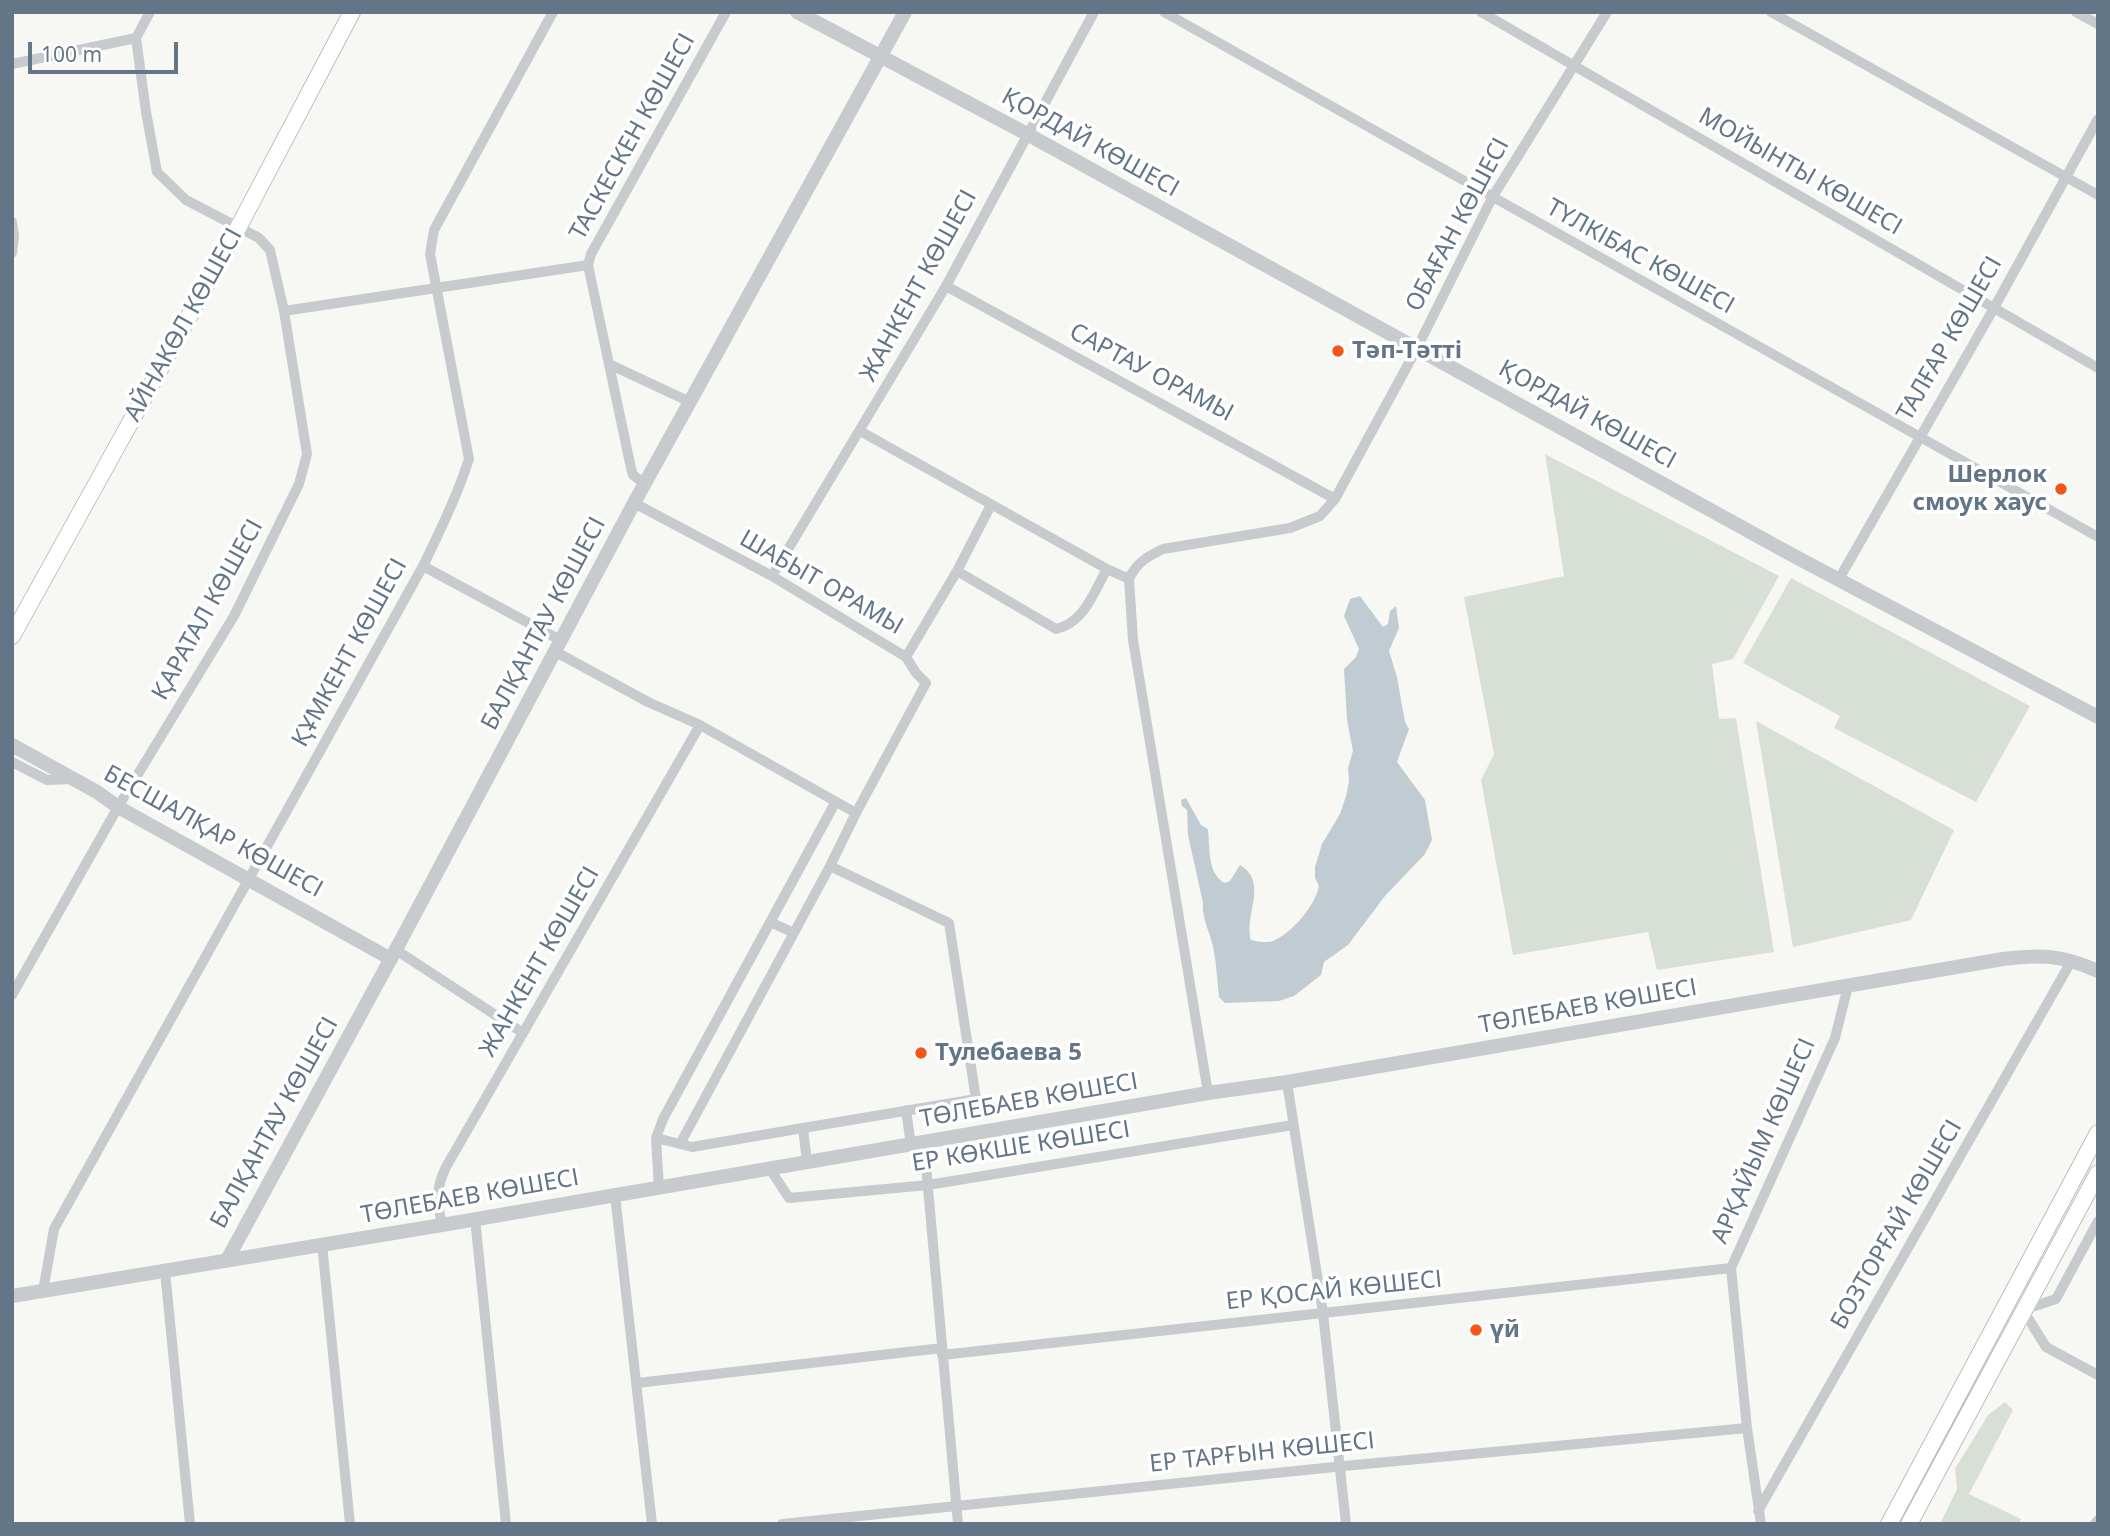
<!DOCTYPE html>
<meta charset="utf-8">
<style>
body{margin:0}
#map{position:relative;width:2110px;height:1536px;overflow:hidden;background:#f7f8f4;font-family:"Noto Sans",sans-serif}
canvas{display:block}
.frame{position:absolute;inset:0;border:14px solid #637688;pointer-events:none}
.scale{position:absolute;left:28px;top:42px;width:150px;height:32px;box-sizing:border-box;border:4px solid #637688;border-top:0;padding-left:9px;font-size:21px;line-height:24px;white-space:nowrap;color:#637688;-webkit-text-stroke:5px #fff;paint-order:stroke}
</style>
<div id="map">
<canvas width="2110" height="1536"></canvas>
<div class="frame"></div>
<div class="scale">100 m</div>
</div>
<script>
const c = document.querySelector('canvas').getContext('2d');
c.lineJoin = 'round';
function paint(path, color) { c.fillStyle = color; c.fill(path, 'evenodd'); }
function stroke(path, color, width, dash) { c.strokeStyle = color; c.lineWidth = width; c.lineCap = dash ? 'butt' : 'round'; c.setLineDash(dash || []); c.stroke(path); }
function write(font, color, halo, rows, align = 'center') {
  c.font = font + ' "Noto Sans",sans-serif'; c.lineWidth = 7; c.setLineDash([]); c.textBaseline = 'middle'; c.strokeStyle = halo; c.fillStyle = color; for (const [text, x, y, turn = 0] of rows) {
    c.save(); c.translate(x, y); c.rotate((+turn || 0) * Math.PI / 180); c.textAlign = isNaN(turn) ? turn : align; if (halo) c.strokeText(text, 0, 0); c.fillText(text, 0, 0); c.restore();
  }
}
paint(new Path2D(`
 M1545 454 1779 576 1733 659 1712 664 1719 719 1736 718 1774 952 1657 970 1648 932 1513 955 1481 780 1494 754 1464 597 1564 576Z
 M1791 578 2030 706 1976 802 1834 728 1840 716 1743 663Z
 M1756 721 1954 830 1911 920 1793 947Z
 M2005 1402 2013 1410 1969 1494 2021 1519 2019 1524H1940L1957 1489 1955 1469 1988 1415Z`), '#d8e0d5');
paint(new Path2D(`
 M1360 596 1383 627 1388 624 1390 611 1396 606 1399 628 1389 651 1397 677 1405 722 1409 729 1397 762 1425 800 1432 840 1425 854 1385 896 1348 945 1324 962 1321 975 1294 996 1279 1001 1225 1003 1219 997C1217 982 1217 967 1214 952 1212 936 1201 918 1203 903L1188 835 1187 810 1182 806 1181 800 1186 798 1201 825 1208 829C1210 848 1207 872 1224 883L1230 881 1240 865C1269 883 1244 913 1251 940 1258 942 1267 943 1273 941 1292 933 1315 906 1319 886L1315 878V867L1322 844 1340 814 1346 796 1349 782 1348 768 1353 751 1347 720 1344 669 1356 657 1359 649 1344 616 1350 599Z`), '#c1ccd2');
const secondary = new Path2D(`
 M12 636 238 228 352 12
 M1889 1524 2098 1133
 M1909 1524 2098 1173`);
stroke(secondary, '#b9bec3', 18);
stroke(new Path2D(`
 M1164 12 2098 537
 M1481 12 2098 368
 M1771 12 2098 195
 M2076 12 2098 24
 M12 64 136 38
 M12 222 14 237 12 253
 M946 286 1335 499
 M284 311 588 265
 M609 364 690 402
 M860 431 1107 569
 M645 484 633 475 631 468 588 265 591 254 726 12
 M634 503 772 576 906 657 957 571 991 505
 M423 566 562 641
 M957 571 1056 629C1085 622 1093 593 1107 569L1129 579C1136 563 1148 556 1163 549L1290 528 1320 516 1335 499 1417 348 1492 198 1607 12
 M772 576 946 286 1094 12
 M1129 579 1133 640 1208 1093
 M1839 579 1994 308 2098 119
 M556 652 648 702 700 725 856 813 830 866
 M12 762 47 780 74 779
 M856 813 926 683 916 673 906 657
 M770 922 794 933
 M396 950 523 1033
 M12 995 118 807 234 616 299 484 307 454 284 311 270 250 259 238 186 200 157 172 146 112 136 38 150 12
 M1287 1082 1323 1313 1346 1524
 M906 1110 911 1145
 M656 1138 692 1147 803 1128
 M924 1143 958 1524
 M680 1144 830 866 949 923 976 1099 803 1128 807 1162
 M770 1169 789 1198 928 1185 1293 1125
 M659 1188 656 1138 663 1119 835 803
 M615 1195 652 1524
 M475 1218 506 1524
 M2098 1221 2056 1299 2023 1310 2046 1347 2098 1375
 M442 1225C437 1201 435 1190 446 1167L700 725
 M322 1244 350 1524
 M165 1271 190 1524
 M43 1291 54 1229 423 566C440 531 457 496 469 459L430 254 434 230 553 12
 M942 1355 1731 1268
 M637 1383 942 1348
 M1758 1511 2072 960
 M782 1524 1344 1466 1747 1428
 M1761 1524 1747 1428 1731 1268 1835 1038 1848 986
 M2095 1524 2098 1520`), '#c7cbce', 10);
stroke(new Path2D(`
 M797 12 1027 134 1794 556 2098 717
 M12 745 97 792 118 807 391 959
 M227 1260 401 940 634 503 905 12
 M12 1296 442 1225 1208 1093 1287 1082 2003 959C2041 954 2062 955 2098 971`), '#c7cbce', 14);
stroke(secondary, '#fff', 16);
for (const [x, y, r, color] of [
 [1338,351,7,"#f55516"],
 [2061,489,7,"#f55516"],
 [921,1053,7,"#f55516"],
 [1476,1330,7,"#f55516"]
]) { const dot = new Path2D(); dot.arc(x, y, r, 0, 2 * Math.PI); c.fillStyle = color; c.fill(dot); stroke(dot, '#fff', 2.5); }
write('24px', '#637688', '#fff', [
 ["ТАСКЕСКЕН КӨШЕСІ",633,137,-61],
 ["ҚОРДАЙ КӨШЕСІ",1090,143,29],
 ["МОЙЫНТЫ КӨШЕСІ",1800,172,30],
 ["ОБАҒАН КӨШЕСІ",1458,225,-62],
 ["ТҮЛКІБАС КӨШЕСІ",1640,257,29],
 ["ЖАНКЕНТ КӨШЕСІ",919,286,-61],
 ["АЙНАКӨЛ КӨШЕСІ",184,325,-61],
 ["ТАЛҒАР КӨШЕСІ",1950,339,-60],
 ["САРТАУ ОРАМЫ",1151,373,28],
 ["ҚОРДАЙ КӨШЕСІ",1587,415,29],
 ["ШАБЫТ ОРАМЫ",821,583,30],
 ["ҚАРАТАЛ КӨШЕСІ",208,610,-61],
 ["БАЛҚАНТАУ КӨШЕСІ",544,624,-62],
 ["ҚҰМКЕНТ КӨШЕСІ",350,653,-61],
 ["БЕСШАЛҚАР КӨШЕСІ",213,832,29],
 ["ЖАНКЕНТ КӨШЕСІ",540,962,-60],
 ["ТӨЛЕБАЕВ КӨШЕСІ",1588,1007,-10],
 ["ТӨЛЕБАЕВ КӨШЕСІ",1029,1101,-10],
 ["БАЛҚАНТАУ КӨШЕСІ",275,1123,-61],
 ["АРҚАЙЫМ КӨШЕСІ",1764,1141,-66],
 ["ЕР КӨКШЕ КӨШЕСІ",1021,1147,-9],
 ["ТӨЛЕБАЕВ КӨШЕСІ",470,1197,-10],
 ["БОЗТОРҒАЙ КӨШЕСІ",1897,1225,-60],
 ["ЕР ҚОСАЙ КӨШЕСІ",1334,1291,-6],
 ["ЕР ТАРҒЫН КӨШЕСІ",1262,1453,-6]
]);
write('bold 24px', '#637688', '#fff', [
 ["Тәп-Тәтті",1352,351],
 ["Шерлок",2047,475,"right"],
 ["смоук хаус",2047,503,"right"],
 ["Тулебаева 5",935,1053],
 ["үй",1490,1330]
], 'left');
</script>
